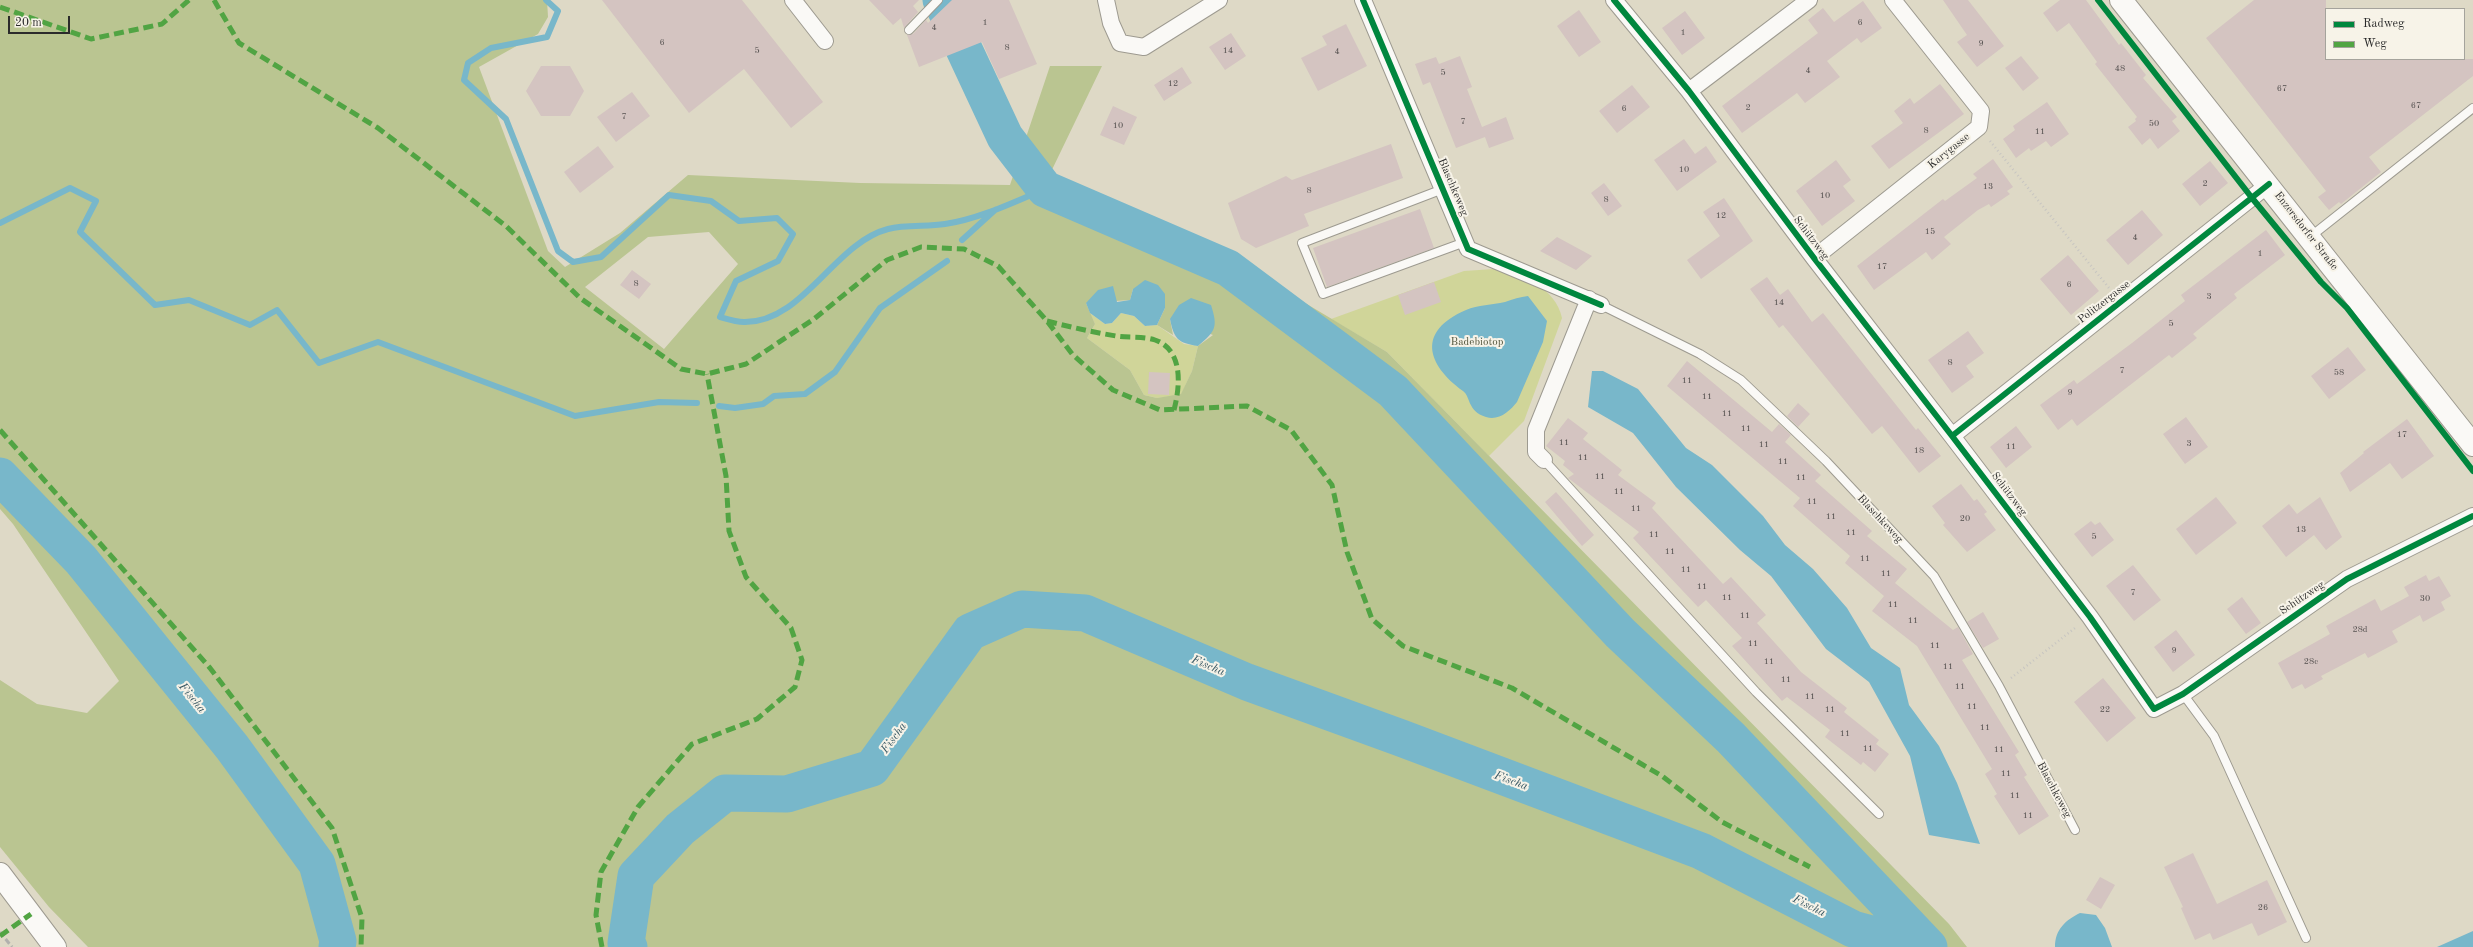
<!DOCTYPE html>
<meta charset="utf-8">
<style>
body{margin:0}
#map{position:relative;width:2473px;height:947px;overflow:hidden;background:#ded9c6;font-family:"Old Standard TT",serif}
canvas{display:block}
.legend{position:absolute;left:2325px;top:8px;width:140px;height:52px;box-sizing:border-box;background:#f7f3e8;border:1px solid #a5a39c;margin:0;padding:5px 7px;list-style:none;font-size:12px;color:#2b2b2b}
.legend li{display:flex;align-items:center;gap:8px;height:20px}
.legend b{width:20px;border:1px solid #a5a39c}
.scale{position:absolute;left:8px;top:16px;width:62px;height:18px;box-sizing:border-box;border:2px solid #2b2b2b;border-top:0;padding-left:5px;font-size:12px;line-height:14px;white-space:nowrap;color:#2b2b2b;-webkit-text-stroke:3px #f7f3e8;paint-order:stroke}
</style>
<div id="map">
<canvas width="2473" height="947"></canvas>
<ul class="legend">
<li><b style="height:5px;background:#00873e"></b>Radweg</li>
<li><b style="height:5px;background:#51a443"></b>Weg</li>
</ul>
<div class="scale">20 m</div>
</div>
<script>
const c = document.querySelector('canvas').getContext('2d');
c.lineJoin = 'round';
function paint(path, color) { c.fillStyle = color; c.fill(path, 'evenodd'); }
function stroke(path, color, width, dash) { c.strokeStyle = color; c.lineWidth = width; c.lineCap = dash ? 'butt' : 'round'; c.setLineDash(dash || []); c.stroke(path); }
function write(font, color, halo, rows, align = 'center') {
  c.font = font + ' "Old Standard TT",serif'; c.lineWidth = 4; c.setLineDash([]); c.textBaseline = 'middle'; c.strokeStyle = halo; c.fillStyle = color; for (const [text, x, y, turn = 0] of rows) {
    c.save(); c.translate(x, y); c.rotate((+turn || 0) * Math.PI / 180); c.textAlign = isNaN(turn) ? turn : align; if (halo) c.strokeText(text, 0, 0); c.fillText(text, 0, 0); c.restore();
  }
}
paint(new Path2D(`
 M1494 269C1522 274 1556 288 1562 318L1524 421 1489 456 1387 352 1331 319 1464 271Z
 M1090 313 1105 324 1112 323 1121 313 1134 316 1145 326 1157 325 1184 344 1198 346 1192 371 1181 395 1157 398 1144 395 1130 370 1087 338 1095 324Z`), '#d0d599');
paint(new Path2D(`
 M0 0H547L548 17 538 34 479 67 548 251 565 267 620 233 688 175 860 183 1010 185 1050 66H1102L1048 178 1245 267 1387 352 1949 924 1967 947H88L49 907 0 847V680L37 704 87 713 119 681 13 524 0 509ZM709 232 738 264 664 349 585 287 648 237ZM1133 289 1165 308 1157 325 1173 335 1170 319 1213 335 1198 346 1192 371 1181 394 1157 398 1144 395 1130 370 1087 338 1095 324 1086 303 1130 300Z`), '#bac591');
paint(new Path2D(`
 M1145 280 1158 285 1165 294V308L1157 325 1145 326 1134 316 1121 313 1112 323 1105 324 1090 313 1086 303 1098 290 1113 286 1117 302 1130 300 1133 289Z
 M1528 296 1547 321 1543 342 1517 402C1510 411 1499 421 1486 417 1467 411 1471 397 1463 391 1426 364 1417 331 1466 310 1478 305 1492 305 1505 302 1513 299 1520 297 1528 296Z
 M1191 298 1211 305C1218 327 1216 331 1198 346 1178 343 1174 339 1170 319L1179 305Z
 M1592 371H1603L1638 389 1686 448 1712 465 1763 516 1785 545 1813 569 1847 608 1871 648 1900 668 1909 705 1939 746 1957 783 1980 844 1929 835 1910 756 1869 682 1826 649 1771 576 1740 550 1676 487 1633 433 1588 407Z
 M2080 913 2096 915 2105 928 2112 947H2055C2055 929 2066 920 2080 913Z
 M2473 931V947H2437Z`), '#78b7ca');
stroke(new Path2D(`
 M546 0 558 11 547 37 491 48 468 63 464 80 506 119 558 251 573 262 601 257 669 195 711 201 739 221 777 218 793 234 778 261 736 281 720 317C727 319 736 322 744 322 803 323 834 243 888 229 906 224 927 227 945 224 979 219 1014 202 1045 189
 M0 223 70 188 96 201 80 232 155 305 189 300 250 325 277 310 319 363 378 342 575 416 659 402 697 403
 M962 240 995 210
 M719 406 735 408 763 404 774 396 805 394 835 372 880 308 947 261`), '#78b7ca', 6);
stroke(new Path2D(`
 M941 0 1005 137 1045 189 1228 268 1393 391 1620 633 1731 738 1929 947
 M0 476 81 560 232 747 317 864 338 941 337 947
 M629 947 626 943 636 876 680 829 725 793 787 794 872 768 970 632 1022 609 1085 613 1247 682 1401 738 1701 851 1853 929 1920 947`), '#78b7ca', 37);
paint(new Path2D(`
 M602 0H742L823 102 791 128 744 69 689 113Z
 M869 0H919L913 6 918 12 904 28 901 18 893 25Z
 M952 0H1009L1037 64 999 79 982 42 919 67 907 35 913 34 926 20 928 23Z
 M1943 0H1968L2004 46 1977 67 1957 42 1967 35Z
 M2060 0H2086L2119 45 2121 43 2146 75 2143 78 2177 117 2172 121 2180 131 2158 149 2150 138 2142 145 2128 127 2136 121 2135 119 2137 117 2095 64 2097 62 2069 23 2057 32 2043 13Z
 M2254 0H2326V59H2473V76L2369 157 2381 172 2341 204 2339 202 2329 210 2318 197 2326 191 2206 38Z
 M1863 1 1882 28 1861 43 1857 38 1827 61 1840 77 1805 103 1797 93 1742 133 1722 106 1818 33 1808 20 1823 8 1834 22Z
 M1579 10 1601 42 1579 57 1557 26Z
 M1685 11 1705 38 1682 55 1662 28Z
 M1346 24 1367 66 1318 91 1301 58 1327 45 1322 36Z
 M1231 33 1246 56 1225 70 1209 47Z
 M1460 56 1472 87 1467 89 1482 127 1506 117 1514 139 1489 148 1485 137 1456 148 1430 82 1423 85 1415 64 1436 57 1439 64Z
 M2021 56 2039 78 2023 91 2005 68Z
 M541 66H570L584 91 570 116H541L526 91Z
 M1182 67 1192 83 1164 101 1154 85Z
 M1940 84 1964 114 1889 169 1871 146 1903 123 1894 111 1910 98 1914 104Z
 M1632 85 1650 107 1617 133 1599 111Z
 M632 92 650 116 616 142 597 117Z
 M2047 102 2069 134 2051 147 2046 141 2031 151 2029 148 2016 158 2003 139 2015 130 2013 126Z
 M1113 106 1137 117 1124 145 1100 135Z
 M1684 139 1695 154 1706 146 1717 162 1677 191 1654 160Z
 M1391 144 1403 178 1304 214 1309 226 1256 248 1241 239 1228 203 1286 176 1292 180Z
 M598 146 614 167 580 193 564 172Z
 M1993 159 2013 187 2007 191 2010 194 1991 207 1989 204 1978 210 1944 237 1951 244 1932 260 1926 252 1874 290 1857 266 1943 199 1945 201 1977 178 1973 174Z
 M1836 160 1851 180 1843 186 1855 201 1822 226 1796 191Z
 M2210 161 2228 183 2200 206 2182 184Z
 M1604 183 1622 206 1608 216 1591 193Z
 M1724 198 1753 241 1701 279 1687 260 1720 236 1703 212Z
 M1420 209 1434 248 1327 287 1313 248Z
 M2142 210 2163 235 2128 265 2106 240Z
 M2266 230 2285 255 2234 294 2237 298 2193 334 2197 338 2172 358 2169 355 2077 426 2072 419 2058 430 2040 405 2074 380 2077 384 2132 343 2185 301 2181 295Z
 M1557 237 1592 256 1576 270 1540 251Z
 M2068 255 2099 291 2071 315 2040 279Z
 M632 270 651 284 639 299 620 285Z
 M1767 277 1780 295 1788 289 1812 322 1823 313 1916 430 1918 428 1941 456 1919 473 1882 426 1872 434 1783 325 1779 328 1750 289Z
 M1434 282 1441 302 1405 315 1398 295Z
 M1968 331 1984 353 1966 366 1974 377 1952 393 1928 360Z
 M2348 347 2366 370 2329 399 2311 376Z
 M1687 361 1772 432 1779 424 1791 435 1785 442 1821 475 1815 481 1872 531 1867 536 1907 569 1895 583 1953 630 1958 627 1973 654 1962 660 2019 752 2015 755 2027 775 2024 777 2049 816 2019 835 1994 796 1997 794 1985 774 1992 769 1917 646 1872 611 1884 596 1845 563 1850 556 1793 506 1800 498 1667 386Z
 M1149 372 1170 373 1169 395 1148 394Z
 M1798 403 1810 414 1798 427 1787 416Z
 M2186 417 2208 447 2185 464 2163 434Z
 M1568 418 1588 433 1583 439 1622 470 1618 475 1656 503 1652 508 1723 584 1731 577 1766 615 1757 623 1801 672 1847 708 1844 712 1879 740 1876 744 1889 754 1875 772 1863 762 1861 765 1825 737 1830 730 1787 697 1782 701 1732 646 1742 638 1706 600 1698 607 1633 538 1639 532 1568 478 1574 474 1563 465 1565 461 1546 446Z
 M2407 419 2434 456 2402 479 2390 463 2350 492 2340 473 2364 453 2363 452Z
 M2016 426 2032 447 2006 468 1990 447Z
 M1961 484 1974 501 1977 499 1987 512 1984 514 1996 530 1967 552 1943 525 1945 523 1932 506Z
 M1556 492 1594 535 1582 546 1545 502Z
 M2216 497 2237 523 2196 555 2176 529Z
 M2320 497 2342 537 2326 550 2314 535 2286 557 2262 526 2289 504 2297 514Z
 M2091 521 2095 525 2100 522 2114 540 2092 557 2074 534Z
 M2133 565 2161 600 2134 621 2106 586Z
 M2426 575 2429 581 2439 576 2451 596 2441 602 2445 610 2423 622 2420 615 2392 631 2398 642 2368 658 2365 653 2321 676 2323 679 2305 689 2302 684 2292 689 2278 663 2330 634 2326 626 2375 599 2381 611 2409 596 2404 587Z
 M2242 597 2261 623 2246 634 2227 609Z
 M1983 612 1999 639 1983 648 1967 622Z
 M2176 630 2195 655 2173 672 2154 647Z
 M2103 678 2136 718 2107 742 2074 702Z
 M2193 853 2217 904 2267 880 2287 922 2258 936 2252 923 2213 940 2210 933 2195 940 2181 908 2183 907 2164 867Z
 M2100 877 2115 885 2101 909 2086 900Z`), '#d4c4c1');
const lane = new Path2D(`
 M909 30 938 0
 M1443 189 1302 243 1323 294 1465 242
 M2310 237 2473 108
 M1601 305 1700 354 1741 380 1826 461 1934 576 1999 686 2075 830
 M1544 460 1756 692 1879 814
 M2183 694 2214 736 2306 938`);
const street = new Path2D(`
 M793 0 825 41
 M1106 0 1111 23 1120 43 1144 47 1219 0
 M1363 0 1468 249 1601 305
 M1614 0 1689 91 1814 258 1952 436 2090 617 2154 709 2183 694 2347 579 2473 516
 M1689 91 1809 0
 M1814 258 1979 127 1981 111 1893 0
 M1952 436 2269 184
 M1544 460 1536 452V430L1589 299`);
const secondary = new Path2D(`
 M0 874 55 947`);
const primary = new Path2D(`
 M2121 0 2473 445`);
stroke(lane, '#9d9a90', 10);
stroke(street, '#9d9a90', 18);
stroke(secondary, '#9d9a90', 24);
stroke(primary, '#9d9a90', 24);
stroke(new Path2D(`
 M1990 141 2109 288
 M2011 678 2075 628`), '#c7c5c1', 2.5, [1, 3]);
stroke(lane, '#faf9f6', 8);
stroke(street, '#faf9f6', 16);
stroke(secondary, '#faf9f6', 22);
stroke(primary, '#faf9f6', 22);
stroke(new Path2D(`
 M0 932 12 947`), '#b2b1ae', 3, [6, 3]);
stroke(new Path2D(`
 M214 0 239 43 378 128 506 226 580 298 681 369 707 374 746 364 814 319 887 260 921 247 964 249 998 266 1047 321 1073 355 1113 390 1160 410 1247 406 1291 430 1332 485 1347 552 1372 619 1403 646 1512 688 1662 776 1722 822 1810 867
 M0 7 91 39 162 24 189 0
 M1047 321C1070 327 1092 332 1116 336 1128 338 1143 336 1155 340 1184 350 1180 387 1174 410
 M0 430 210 668 332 828 362 918 361 947
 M0 936 31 914
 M602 947 596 915 601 872 638 807 692 744 757 719 795 687 802 660 791 628 746 577 729 531 726 476 707 374`), '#51a443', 5, [10, 5]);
stroke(new Path2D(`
 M1363 0 1468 249 1601 305
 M1614 0 1689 91 1814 258 1952 436 2090 617 2154 709 2183 694 2347 579 2473 516
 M2098 0 2252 198 2321 282 2347 308 2473 471
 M1952 436 2269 184`), '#00873e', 6);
write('9px', '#555150', null, [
 ["1",985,23],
 ["6",1860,23],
 ["4",934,28],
 ["1",1683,33],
 ["6",662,43],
 ["9",1981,44],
 ["8",1007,48],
 ["5",757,51],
 ["14",1228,51],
 ["4",1337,52],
 ["48",2120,69],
 ["4",1808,71],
 ["5",1443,73],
 ["12",1173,84],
 ["67",2282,89],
 ["67",2416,106],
 ["2",1748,108],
 ["6",1624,109],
 ["7",624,117],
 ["7",1463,122],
 ["50",2154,124],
 ["10",1118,126],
 ["8",1926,131],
 ["11",2040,132],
 ["10",1684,170],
 ["2",2205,184],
 ["13",1988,187],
 ["8",1309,191],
 ["10",1825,196],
 ["8",1606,200],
 ["12",1721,216],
 ["15",1930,232],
 ["4",2135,238],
 ["1",2260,254],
 ["17",1882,267],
 ["8",636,284],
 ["6",2069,285],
 ["3",2209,297],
 ["14",1779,303],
 ["5",2171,324],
 ["8",1950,363],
 ["7",2122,371],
 ["58",2339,373],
 ["11",1687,381],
 ["9",2070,393],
 ["11",1707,397],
 ["11",1727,414],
 ["11",1746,429],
 ["17",2402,435],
 ["11",1564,443],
 ["3",2189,444],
 ["11",1764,445],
 ["11",2011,447],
 ["18",1919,451],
 ["11",1583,458],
 ["11",1783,462],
 ["11",1600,477],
 ["11",1801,478],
 ["11",1619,492],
 ["11",1812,502],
 ["11",1636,509],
 ["11",1831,517],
 ["20",1965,519],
 ["13",2301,530],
 ["11",1851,533],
 ["11",1654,535],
 ["5",2094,537],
 ["11",1670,552],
 ["11",1865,559],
 ["11",1686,570],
 ["11",1886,574],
 ["11",1702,587],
 ["7",2133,593],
 ["11",1727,598],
 ["30",2425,599],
 ["11",1893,605],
 ["11",1745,616],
 ["11",1913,621],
 ["28d",2360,630],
 ["11",1753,644],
 ["11",1935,646],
 ["9",2174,651],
 ["11",1769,662],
 ["28c",2311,662],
 ["11",1948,667],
 ["11",1786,680],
 ["11",1960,687],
 ["11",1810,697],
 ["11",1972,707],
 ["11",1830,710],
 ["22",2105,710],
 ["11",1985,728],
 ["11",1845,734],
 ["11",1868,749],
 ["11",1999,750],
 ["11",2006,774],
 ["11",2015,796],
 ["11",2028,816],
 ["26",2263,908]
]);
write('11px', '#2b2b2b', '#f7f3e8', [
 ["Karygasse",1949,151,-39],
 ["Blaschkeweg",1453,187,67],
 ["Enzersdorfer Straße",2306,231,52],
 ["Schützweg",1811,238,53],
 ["Politzergasse",2104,302,-38],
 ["Schützweg",2009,494,53],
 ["Blaschkeweg",1880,519,47],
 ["Schützweg",2302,598,-34],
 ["Blaschkeweg",2054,790,62]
]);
write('11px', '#52553d', '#f7f3e8', [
 ["Badebiotop",1477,342]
]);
write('italic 12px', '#375763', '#f7f3e8', [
 ["Fischa",1208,666,23],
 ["Fischa",192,698,51],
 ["Fischa",894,738,-54],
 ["Fischa",1511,781,20],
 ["Fischa",1809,906,27]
]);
</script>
